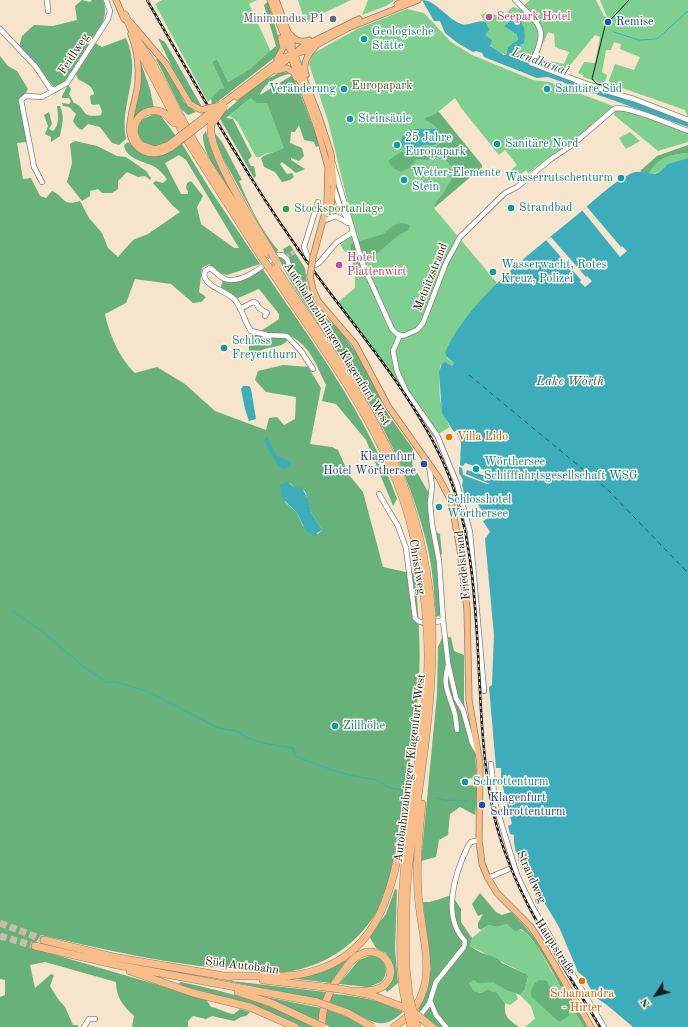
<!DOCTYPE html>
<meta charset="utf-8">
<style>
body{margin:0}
#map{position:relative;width:688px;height:1027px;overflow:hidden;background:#f6e4cc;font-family:"Old Standard TT",serif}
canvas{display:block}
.north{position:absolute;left:636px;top:975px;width:40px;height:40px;-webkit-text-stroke:3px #fbf7ec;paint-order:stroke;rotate:234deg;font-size:11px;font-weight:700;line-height:16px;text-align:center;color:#1c1c1c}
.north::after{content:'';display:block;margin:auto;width:14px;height:18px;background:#1c1c1c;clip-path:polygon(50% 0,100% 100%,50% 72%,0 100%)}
</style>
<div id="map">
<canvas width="688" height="1027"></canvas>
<div class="north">N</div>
</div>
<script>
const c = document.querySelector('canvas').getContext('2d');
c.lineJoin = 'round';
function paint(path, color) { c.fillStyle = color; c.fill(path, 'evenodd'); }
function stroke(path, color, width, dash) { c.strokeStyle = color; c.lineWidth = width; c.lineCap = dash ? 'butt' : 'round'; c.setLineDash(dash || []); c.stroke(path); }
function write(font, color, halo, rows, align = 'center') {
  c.font = font + ' "Old Standard TT",serif'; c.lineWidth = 3; c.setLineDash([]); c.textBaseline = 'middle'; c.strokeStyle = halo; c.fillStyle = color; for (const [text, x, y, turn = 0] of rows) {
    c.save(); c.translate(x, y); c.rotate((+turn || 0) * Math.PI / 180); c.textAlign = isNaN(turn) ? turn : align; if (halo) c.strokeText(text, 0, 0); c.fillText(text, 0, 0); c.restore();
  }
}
paint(new Path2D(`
 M162 0H257L249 4 271 52 250 69 228 82 217 59 212 62 224 88 219 90 208 102 155 4Z
 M298 0H351L305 22Z
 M368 0H395L386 6 362 15Z
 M530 0H596L604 16 607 17 600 0H688V117L685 110 608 83 615 64 634 70 640 57 620 49 621 44 614 42 611 50H606L602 72 607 75 605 82 600 83 583 77V75L578 73 584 62 595 63 600 37 595 35 567 69 556 71 538 64 539 59 564 64 569 52 555 47 554 34 548 32 534 65 512 57 513 50 524 43 525 32 519 19 513 18 504 26 517 35 518 40 507 54C499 55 483 42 485 33 486 30 487 28 487 24L481 15 487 12 491 15H497L501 17 513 7 519 9Z
 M407 9 424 13 451 42 472 55 533 80 549 82 613 106 561 151H557L528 173 526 170 517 177 511 170 517 165 505 150 499 155 462 109 455 98 438 112 482 167 434 208 497 283 463 323 445 352 447 358 454 363 452 366 443 362 440 366C439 391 438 405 450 427L433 437 410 400 338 302 355 288C355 280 355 264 350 257 346 251 342 251 340 242L355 232 328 121 309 64 312 54 357 29Z
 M251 98 267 103 285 149C278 152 274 152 268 153 263 154 262 158 256 157L237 121 229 116Z
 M618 108 688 132V142L658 151 614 115 616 109Z
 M630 132 640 141 626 149 619 138Z
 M688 153V158L667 164 662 171 648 175C659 157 668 155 688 153Z
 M507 924 525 932 537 946 563 991 562 994 549 986 534 987 530 992 559 1022 569 1010 574 1011 584 1027H525L535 1019 531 1006 520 995 525 989 528 978 526 974 470 946 472 938 488 925 497 927Z
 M474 980 493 981 504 989H509L516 994 518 999 510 1005 505 1003 496 992H493L488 989 481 993 474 991 469 983Z`), '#7ecf90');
paint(new Path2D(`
 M82 0 90 2 92 0H103C109 18 101 25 92 41L102 47 126 38C143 77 119 102 126 139L119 145 112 143 100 127 88 124 82 130 77 127 73 121 76 114 69 107 63 106 62 103 69 104 71 102 69 98H62V96L68 85 71 89 69 94 74 103C88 108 79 119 101 115L102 111 99 104 94 105 91 104 90 96 94 94C93 85 84 83 78 79L75 72 62 86H53L39 68 19 47 22 36 34 25 53 26 77 20 75 6Z
 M268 1 280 43 278 55 212 106 211 98 220 89 224 88 212 62 217 59 228 82 250 69 276 46 264 5Z
 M158 38 165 42 202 107 194 104 187 98Z
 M0 56 8 66 17 71 28 89 20 102 27 142 17 143 23 179 31 178 40 196 46 198 52 191C65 196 61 207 80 201L89 218 102 233 108 248 118 257 133 240 148 234 180 212 173 206 153 183 156 181 163 183 167 179C163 174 159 169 153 166 143 161 126 159 124 145L128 142C147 162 161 159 182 144L211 191 260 264 227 275 219 273 209 264 202 268 199 292 206 297 201 302 193 303 171 284 135 279 126 303 105 314C109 334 120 359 135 373L157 367 185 384 215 411 266 430 269 418 277 417 284 425 295 419 296 397 266 392 255 380 258 371 283 365 308 367 321 388 310 444 332 447 338 450 349 475 363 492 383 567 415 574C418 610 421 645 419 680 416 731 407 781 398 831 394 852 391 887 380 906 362 940 330 964 292 971 281 974 266 971 254 970 182 968 111 951 41 935L32 948 206 999 211 1007C219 1008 225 1013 234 1014L240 1009 250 1012 246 1016 241 1017 234 1021 212 1016 206 1019 193 1016 188 1021V1027H132L134 1016C123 1006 116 997 116 982L45 962 30 965 35 988 51 974 54 975 50 986 58 999 65 1007 73 1025H78V1027H0V997L5 995V980L0 979ZM179 155 186 160 239 248H234L201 224 197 207 203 196 191 181 187 183 186 188 188 192V194H181L165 163ZM290 483 294 487 305 491 311 512 322 530 318 534 303 526 297 513 285 502Z
 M156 59H159L172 77 184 102 196 112 188 115 181 109Z
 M140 60 150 89 154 108 145 110 133 119 141 86Z
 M288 72 289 74C279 76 263 84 260 95L291 76 294 78 320 145 316 147 314 142 304 140 299 125 295 132H291L290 143 302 148 304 156 299 161 291 158V160L305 169 296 173 282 162 280 164 287 174 292 173 294 177 290 180 282 182 275 172 264 167 261 158C268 152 276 153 284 148L267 103H257L251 98 226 118 233 119 252 156 248 160 251 166H254L256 176 254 178 219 117C237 102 266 73 288 72Z
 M57 106H60C65 117 62 124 60 136L51 142V137L45 134 48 126 44 115 49 112 52 124 49 129 53 131C60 125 58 115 57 106Z
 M439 112 482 165V167L435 207 434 205 444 192 456 172 441 154 431 160 417 159 409 168 401 172 393 168 388 161 401 152 416 153 423 152 436 148 441 142C443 129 433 124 424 119Z
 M154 114 161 116 176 136 158 147 142 144 136 131 141 120Z
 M206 131C211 156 227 181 238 203 227 185 202 156 203 135Z
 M214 132 222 142 242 180 239 181C249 205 261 230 278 250L275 254 225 162 214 137Z
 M75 141 97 146 117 156 126 157 146 171 151 178 150 180 145 176 138 177 127 172 118 181V189L112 193H102L98 189 90 191V196L82 201 67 182 72 163 70 144Z
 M688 145V153C668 155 659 157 648 175L640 171 657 156Z
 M402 223 410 225 408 231 400 234 363 265 358 266 350 253 351 244 383 234 394 225Z
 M290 245 305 268 308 291 316 306 320 313 339 329 359 357 388 414 415 452 412 464 430 495V529L440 534 442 554 436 557 441 615 436 617C434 593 433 569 427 545 413 486 387 430 355 379 330 338 300 301 278 258L285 255 283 249Z
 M262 268C312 342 367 414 397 499L393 506 366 440 336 404 322 401 326 385C317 367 311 347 292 337L286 339 287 341C279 349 267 345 255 354L249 352V339L279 319V314L259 289 238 298 220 289 223 280 233 281Z
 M451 637 454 651 464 655V703L475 754 477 778 460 779 462 786 478 785 475 815 460 807 450 814 448 835 439 840 436 857 421 861 437 694 438 647 442 638Z
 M395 889 397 890 395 949 398 983 387 992 385 989 393 979 392 963 386 953 376 948 369 936 386 914Z
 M480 893 496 912 502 915 511 912C545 944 565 987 587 1027H584L574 1011 569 1010V1016L559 1022 532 997 530 992 535 983 539 980 547 981 549 986 562 994 563 991C554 975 536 938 521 929L515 931 507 924 497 927 488 925 481 930 478 928V923L483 914 478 916 472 904Z
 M452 895 461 909V922L472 938 470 946C475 949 480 953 485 954 492 956 497 957 502 963L526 974 528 977 525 989 520 995 504 989 493 982 478 983 474 980 469 983 474 991 481 993 488 989 493 992H496L505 1003C504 1017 508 1019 519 1027H437L419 1012 418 1007 423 999 431 969 423 902H430Z
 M372 955C385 959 391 971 381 982L368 987 339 984 359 960Z
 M349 957 331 983 297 979V977Z
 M223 980 326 992 323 1001Z
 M181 982C232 993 269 1003 315 1027H301L285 1019 237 1000 180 986 178 984Z
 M333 994C358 996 381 1000 403 1012 386 1027 379 1026 359 1015 349 1009 339 1006 329 1002Z
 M266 997 321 1008 319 1021Z
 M326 1009 347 1017 365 1027H330L325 1024Z`), '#66b27a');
paint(new Path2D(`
 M422 0C435 0 446 17 459 23 469 28 476 19 486 22L489 30 485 35 492 40 490 46 504 55 507 54 508 47 518 40 517 35 504 26 513 18 519 19C525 26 526 34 524 43L513 50 512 57 688 122V127L548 77 537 78 484 57 482 53 476 51 473 52 459 44 445 33 440 21H434Z
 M416 129H436L440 134 439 141C434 147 431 144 424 145 416 147 413 151 404 148L401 144 402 137 408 132Z
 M688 158V1027H633L607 1005 595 997 584 977 578 972 559 927 532 882C521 871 513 850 514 835L510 834 508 826 512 824 501 779V768H496L489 687 492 685 494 635 485 539 490 532 483 521 491 516 490 514 480 517V515L486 511 483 512 475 500 466 501 462 485 463 480 459 473V467L462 468 463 475 487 484H490L466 474 467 470 492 478 490 476 491 472 465 463 463 466 460 465 461 443 456 431 454 432 442 413 439 372 442 363 445 362 452 366 454 363 446 356 445 352C471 297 531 253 577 215 594 201 610 184 630 174 644 166 654 184 667 164Z
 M243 386H249L251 389 256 419 249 421 245 409 241 389Z
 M267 437 277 456 290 462V466L285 469 279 467 264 441Z
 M287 482 294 487 302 488 308 499 311 512 322 530 314 535 306 531 297 513 281 497 280 485Z`), '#3dacbb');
paint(new Path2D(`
 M587 207 621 247 622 246 627 251 620 257 582 210Z
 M551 237 586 277 587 276 592 281 585 287 580 282 581 280 546 240Z`), '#f6e4cc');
stroke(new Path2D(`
 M614 32 639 40 657 39 688 11
 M12 611 43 632 84 667 106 682H116L147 691 218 728 237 731 247 738 263 743 293 748 295 756C321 766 344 776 372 779 376 779 383 784 388 787 393 789 398 789 403 790
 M437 798 445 800 468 801
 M497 802 505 800`), '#3dacbb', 1);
stroke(new Path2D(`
 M469 375 608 490 688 573`), '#2b5d64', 1, [5, 4]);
stroke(new Path2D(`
 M285 257 304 247`), '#cabca9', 4.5, [4.5, 2]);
stroke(new Path2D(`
 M0 923 44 940
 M0 936 35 946`), '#cabca9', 7, [7, 3.5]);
const minor = new Path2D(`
 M47 0 48 11
 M515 0C540 25 550 29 531 63 565 76 599 90 634 99L688 120
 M0 29 36 67 50 88 55 90
 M333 164 363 265 392 329 397 334 403 336 417 330 423 323 446 263 460 237 505 193 517 187 551 159 572 145 614 109C625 104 674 126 688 131
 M329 173 339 204 349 222
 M42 182 34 167 21 100 26 96 42 97 67 83 108 19 110 11 106 0
 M318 202 304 247 308 258 315 265 319 263 336 243 353 232
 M326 220 336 216 348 223
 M240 309 253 302 256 303 259 308 267 313 265 316
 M400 335 393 351 397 371 406 391 437 435 457 484 470 532 484 691
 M313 369 301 351 287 336 267 335 251 331C244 322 243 309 235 300 226 290 209 289 204 276L205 271 210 268C215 271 220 277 225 279 242 285 265 264 278 255H282L287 259 292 274 314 309 322 307
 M379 494 398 526 406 548 415 618C421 626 434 623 443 620L439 561 432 524 430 503 432 486 429 465
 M443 620 448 663 456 698 463 710 472 743 477 751
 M448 665C443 686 447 689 453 708 456 715 456 723 457 730
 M491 764 495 803 517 875 533 908 604 1027
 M488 878 509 869
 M430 1000 436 1015 446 1027
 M418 1018 429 1004 436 982 464 947 465 941C441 916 455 873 468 846L471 842 479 840
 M84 1027 89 1019H95`);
const major = new Path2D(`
 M116 0 124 19
 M270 0 289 48 296 58 319 117 331 154 334 182 330 212
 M276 0 292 43V60L317 128 328 167 327 205 313 257
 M397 4 408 0
 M131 23 166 64 190 104
 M131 34C137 49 139 66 138 82 137 105 116 139 145 152 154 156 163 153 171 148
 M290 34C295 41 301 43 309 40
 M277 59 283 48 281 38
 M276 71 287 68 294 73 296 78
 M306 75C302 64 307 55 315 47
 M237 97 287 60 302 47 359 19
 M222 104 284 57 305 51 348 28 418 0
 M310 276 313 290 318 301 355 344 388 406 439 478 451 501 460 549 467 609 469 700 480 764 479 840 482 864 488 878 497 893 531 927 541 942 591 1027`);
const highway = new Path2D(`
 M125 15 134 35 153 64 194 142 267 254
 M139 50 187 140 262 258
 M211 125C207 152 256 226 271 252
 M169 145 155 150 141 145C123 128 144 101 165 114 168 116 171 120 174 123
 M275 267C317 331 364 393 395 464 416 511 427 563 432 614
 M270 269C317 341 372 411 401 493 415 532 422 573 426 614
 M44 940 113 957 230 977
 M35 946 117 965 317 1002
 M401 967C399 905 406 845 415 783 422 733 431 680 427 629
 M406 967C405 933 405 898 409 864 418 786 434 709 432 629
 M130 971 193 993 250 1007 295 1027
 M226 976C249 975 273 978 296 975 383 962 392 886 406 815
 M263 980 324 987
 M340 989 371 995 397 1005
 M238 992 271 1003 314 1023
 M322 1027C321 1009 329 990 340 976 346 968 351 959 359 955 382 942 403 973 382 987 373 992 361 991 352 991
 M394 1027C446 993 421 943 418 893 416 863 419 834 422 804`);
stroke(minor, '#898074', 6);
stroke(major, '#898074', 7);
stroke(highway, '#898074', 8);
stroke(minor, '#fff', 4.5);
stroke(major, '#f8bd89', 5.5);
stroke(highway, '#f8bd89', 7);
stroke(new Path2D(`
 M614 87 597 84 592 79 605 26 629 0`), '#1c1c1c', 1);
const rail = new Path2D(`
 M147 0C195 83 241 168 296 246 347 321 419 396 451 481 488 583 471 700 492 806 508 887 558 957 600 1027`);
stroke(rail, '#1c1c1c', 2.5);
stroke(rail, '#fbf7ec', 1, [3]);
const majorBridge = new Path2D(`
 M190 104 201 110 217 106
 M171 148 220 110
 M310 276 313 257`);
const highwayBridge = new Path2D(`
 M211 125 224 107
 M169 145 222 104
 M271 252 278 264
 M262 258 270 269
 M426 614 427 629
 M432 614V629
 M401 967 403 990 411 1027
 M406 967 409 995 417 1027
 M324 987 340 989
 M317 1002 348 1013 372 1027
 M397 1005 411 1010 432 1027
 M314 1023 323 1027`);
stroke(majorBridge, '#898074', 7, []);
stroke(highwayBridge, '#898074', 8, []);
stroke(majorBridge, '#f8bd89', 5.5);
stroke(highwayBridge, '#f8bd89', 7);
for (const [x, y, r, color] of [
 [489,17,4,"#d1479c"],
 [333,19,4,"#5c6f8a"],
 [608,22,4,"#1a4fb4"],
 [364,39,4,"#0f9aa8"],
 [344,89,4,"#0f9aa8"],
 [547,89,4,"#0f9aa8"],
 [350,119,4,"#0f9aa8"],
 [497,144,4,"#0f9aa8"],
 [397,145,4,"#0f9aa8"],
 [621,178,4,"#0f9aa8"],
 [404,180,4,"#0f9aa8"],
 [511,208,4,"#0f9aa8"],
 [286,209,4,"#2e9e5b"],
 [339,265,4,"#d1479c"],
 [493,272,4,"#0f9aa8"],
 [224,348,4,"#0f9aa8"],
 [449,437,4,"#e8710a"],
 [424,464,4,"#1a4fb4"],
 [476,469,4,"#0f9aa8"],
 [439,507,4,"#0f9aa8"],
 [335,726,4,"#0f9aa8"],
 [465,782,4,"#0f9aa8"],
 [482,805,4,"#1a4fb4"],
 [582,981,4,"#e8710a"]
]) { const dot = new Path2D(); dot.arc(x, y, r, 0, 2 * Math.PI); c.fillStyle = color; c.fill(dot); stroke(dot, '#fbf7ec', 1.5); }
write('12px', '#b23c85', '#fbf7ec', [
 ["Seepark Hotel",497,17],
 ["Hotel",347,258],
 ["Plattenwirt",347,272]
], 'left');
write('12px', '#4e5e75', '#fbf7ec', [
 ["Minimundus P1",325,19]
], 'right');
write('12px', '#164399', '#fbf7ec', [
 ["Remise",616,22],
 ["Klagenfurt",416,457,"right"],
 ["Hotel Wörthersee",416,471,"right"],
 ["Klagenfurt",490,798],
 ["Schrottenturm",490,812]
], 'left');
write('12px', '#0d838f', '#fbf7ec', [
 ["Geologische",372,32],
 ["Stätte",372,46],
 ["Veränderung",336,89,"right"],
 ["Sanitäre Süd",555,89],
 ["Steinsäule",358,119],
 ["25 Jahre",405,138],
 ["Europapark",405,152],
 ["Sanitäre Nord",505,144],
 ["Wetter-Elemente",412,173],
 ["Stein",412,187],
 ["Wasserrutschenturm",613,178,"right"],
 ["Strandbad",519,208],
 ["Wasserwacht, Rotes",501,265],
 ["Kreuz, Polizei",501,279],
 ["Schloss",232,341],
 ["Freyenthurn",232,355],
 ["Wörthersee",484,462],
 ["Schifffahrtsgesellschaft WSG",484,476],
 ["Schlosshotel",447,500],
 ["Wörthersee",447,514],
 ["Zillhöhe",343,726],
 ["Schrottenturm",473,782]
], 'left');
write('12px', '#1c1c1c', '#fbf7ec', [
 ["Feidlweg",74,54,-57],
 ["Metnitzstrand",431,277,-68],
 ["Autobahnzubringer Klagenfurt West",337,344,58],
 ["Friedelstrand",463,565,-96],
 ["Christlweg",417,567,81],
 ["Autobahnzubringer Klagenfurt West",410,768,-83],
 ["Strandweg",531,877,66],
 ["Hauptstraße",555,947,57],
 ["Süd Autobahn",242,966,7]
]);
write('12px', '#3e5b45', '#fbf7ec', [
 ["Europapark",382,86]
]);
write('12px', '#27864d', '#fbf7ec', [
 ["Stocksportanlage",294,209]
], 'left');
write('12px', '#c56008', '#fbf7ec', [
 ["Villa Lido",457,437],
 ["Schamandra",582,994,"center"],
 ["- Hirter",582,1008,"center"]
], 'left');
write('italic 13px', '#2b5d64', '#fbf7ec', [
 ["Lendkanal",540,62,20],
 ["Lake Wörth",570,382]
]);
</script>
